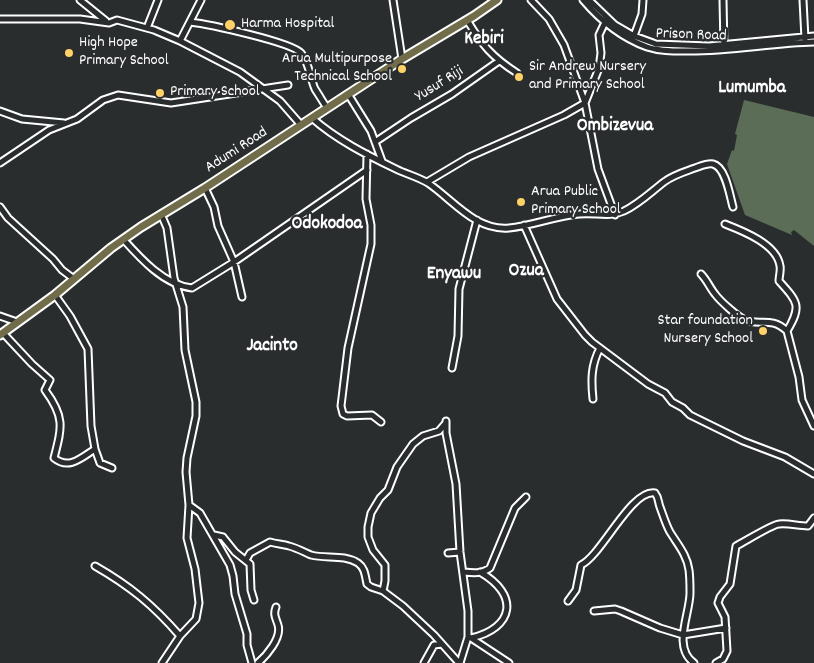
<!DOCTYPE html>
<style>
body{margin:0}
canvas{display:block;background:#2a2d2e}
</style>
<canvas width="814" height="663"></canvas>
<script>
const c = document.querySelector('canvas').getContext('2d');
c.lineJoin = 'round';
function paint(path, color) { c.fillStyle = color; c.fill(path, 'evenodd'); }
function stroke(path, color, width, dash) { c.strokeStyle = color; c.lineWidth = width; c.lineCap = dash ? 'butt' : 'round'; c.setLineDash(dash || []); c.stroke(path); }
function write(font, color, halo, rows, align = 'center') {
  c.font = font + ' Dekko,sans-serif'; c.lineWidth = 4.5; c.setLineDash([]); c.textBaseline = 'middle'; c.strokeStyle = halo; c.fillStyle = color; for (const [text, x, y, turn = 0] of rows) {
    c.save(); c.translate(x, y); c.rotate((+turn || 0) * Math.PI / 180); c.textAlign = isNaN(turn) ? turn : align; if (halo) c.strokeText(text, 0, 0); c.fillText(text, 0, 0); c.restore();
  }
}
paint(new Path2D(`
 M744 100 814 117V246L794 230 791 232 792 235 745 215 727 164 732 150 734 151 737 135 735 134Z`), '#5c6d57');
const minor = new Path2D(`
 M80 0 106 21
 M393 0 402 59
 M531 0 549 19 564 45 585 103 598 169 615 215
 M583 0C600 20 622 38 647 47 659 51 672 51 685 51 728 52 771 43 814 42
 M589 0 615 25 634 36 656 44 709 46 814 36
 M723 0 724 48
 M803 0 805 39
 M0 19H80L109 23 117 20 154 30 180 41 240 72 280 101 301 125
 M467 20C482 45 492 57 517 73
 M190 22C208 24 291 42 301 53 309 62 310 78 315 89 319 95 323 102 327 108
 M147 28 158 0
 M634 36 642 14 643 0
 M180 41 201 0
 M348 94 371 131 382 161
 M0 111 22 119 64 123
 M312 118C337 140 367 155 396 169 406 174 418 177 428 183 452 199 475 231 509 228 532 226 555 216 579 214 595 212 608 218 624 211 639 204 651 192 664 182 673 175 684 172 695 168 701 166 707 163 713 164 726 167 730 197 733 207
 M375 142 411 118 452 94 499 61
 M367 154 366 199 371 225V244L348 348 341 406 343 414 347 416 372 415 381 422
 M0 163 49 130 77 119 103 100 118 95 171 103 288 85
 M427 182 469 157 564 115 585 103 599 68 601 53 599 35 607 18
 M205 188 214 207 218 226 234 262 242 297
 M0 207 8 218 53 259 62 270 74 279
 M161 214 167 228 174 278 183 307 185 350 196 402V416L187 458 186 472 189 505 187 538 195 569 199 603 196 619 180 636 162 663
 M725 224C743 231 777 244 780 266 781 271 779 276 779 281 798 302 802 306 787 331
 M524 225 557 299 585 335 592 342 648 384 665 393 672 402 683 408 690 415 743 441 785 457 814 474
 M123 239C140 258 164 285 192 288L234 262 367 170
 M701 274C707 280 710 288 715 294 720 301 738 317 745 320 760 326 771 316 787 331L799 377 802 400 814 426
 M55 295 70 316 88 349 91 426 95 449 100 463 112 468
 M0 316 17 322
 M3 333 32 364 50 380 45 390C65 417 62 427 54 458 69 470 81 458 95 449
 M452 368 458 336 459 289 477 220
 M593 399C591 380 591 365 600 348
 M446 421V433L456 484 460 552 468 611V637L460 663
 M189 505 200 513 230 565 233 576 235 594 247 634V645L252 663
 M214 535 223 537 235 552 250 564 251 590 254 600
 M448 553 460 552
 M246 560 250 553 270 542C277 544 283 544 289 546 297 548 304 552 311 555 326 559 344 554 358 563 365 568 365 575 367 584L371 587 383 591 403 606 434 635 459 663
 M95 566C130 586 153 605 180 636
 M464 572C473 573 482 574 490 568L515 508 526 497
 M383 591 385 581V565L373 550 368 537V527L371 513 380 498 388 490 397 467 413 444 423 436 439 431 445 424
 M568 601 576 590 581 565C602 555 631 489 655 493 659 498 658 502 660 507 663 515 666 525 670 532 678 545 687 555 689 570 690 577 690 586 690 593 690 614 672 647 694 663
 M594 611 615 609 621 611 660 628 683 635 726 628
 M471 638C514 628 520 595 480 572
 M471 638 509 663
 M258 663C266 656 282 638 278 625 276 618 273 615 276 607
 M424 663 434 645 442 644
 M716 663 723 659 727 651 725 617 718 603 720 597 730 584 736 546C744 542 773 524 779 524 789 523 798 526 808 526L814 518`);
const major = new Path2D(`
 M0 335 55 295 111 248 141 227 205 188 402 59 474 16 497 0`);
stroke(minor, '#fff', 9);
stroke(major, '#fff', 11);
stroke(minor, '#2a2d2e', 5);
stroke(major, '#716d4b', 7);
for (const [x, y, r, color] of [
 [230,25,6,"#ffd166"],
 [69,53,5,"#ffd166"],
 [402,69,5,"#ffd166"],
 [519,77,5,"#ffd166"],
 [160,93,5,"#ffd166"],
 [521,202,5,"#ffd166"],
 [763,331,5,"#ffd166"]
]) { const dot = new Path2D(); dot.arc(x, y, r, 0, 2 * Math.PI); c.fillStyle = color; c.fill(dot); stroke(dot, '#2a2d2e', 2); }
write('16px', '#fff', '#2a2d2e', [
 ["Harma Hospital",241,25],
 ["High Hope",79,44],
 ["Primary School",79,62],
 ["Arua Multipurpose",392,60,"right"],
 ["Technical School",392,78,"right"],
 ["Sir Andrew Nursery",529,68],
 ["and Primary School",529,86],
 ["Primary School",170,93],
 ["Arua Public",531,193],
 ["Primary School",531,211],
 ["Star foundation",753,322,"right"],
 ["Nursery School",753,340,"right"]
], 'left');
write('16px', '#fff', '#2a2d2e', [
 ["Prison Road",691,36,2],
 ["Yusuf Riji",440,85,-32],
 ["Adumi Road",237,151,-33]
]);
write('bold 19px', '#fff', '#2a2d2e', [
 ["Kebiri",484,40],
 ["Lumumba",752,89],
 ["Ombizevua",615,127],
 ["Odokodoa",327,225],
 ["Ozua",526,272],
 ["Enyawu",454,275],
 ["Jacinto",272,347]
]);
</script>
